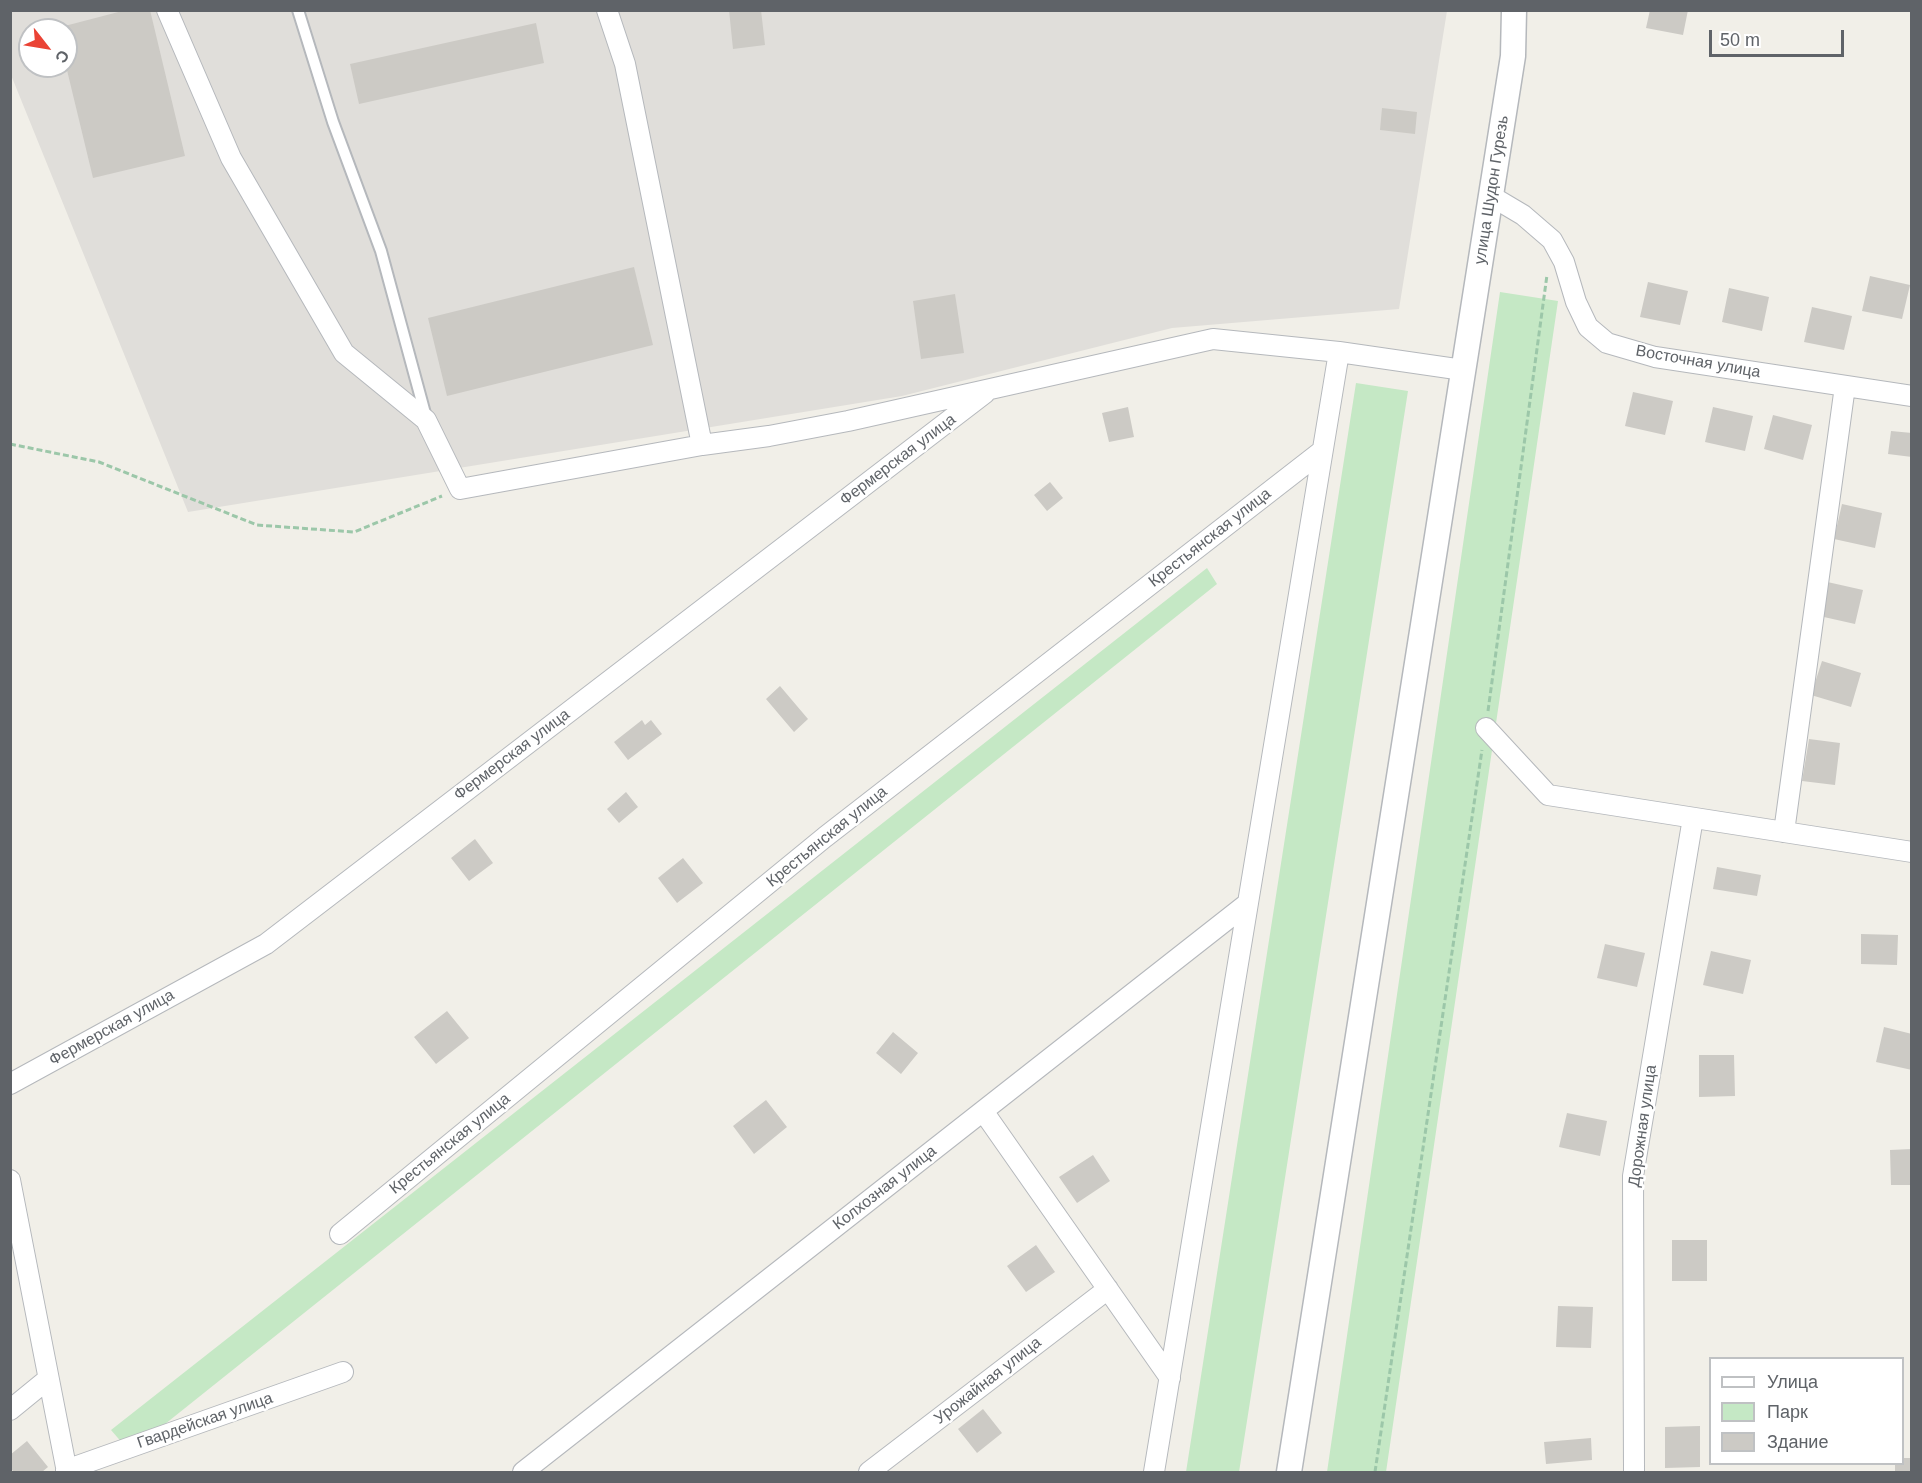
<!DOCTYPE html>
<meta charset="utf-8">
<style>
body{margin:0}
#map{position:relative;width:1922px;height:1483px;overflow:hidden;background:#f1efe8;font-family:Helvetica,sans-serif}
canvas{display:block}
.frame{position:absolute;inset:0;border:12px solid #5f6368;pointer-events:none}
.legend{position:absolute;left:1709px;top:1357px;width:195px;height:108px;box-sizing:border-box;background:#fff;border:2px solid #bfc1c3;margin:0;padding:8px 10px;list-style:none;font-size:18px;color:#5f6368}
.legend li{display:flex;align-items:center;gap:12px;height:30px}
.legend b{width:30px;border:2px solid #bfc1c3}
.north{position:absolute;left:18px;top:18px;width:60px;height:60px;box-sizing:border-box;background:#fff;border:2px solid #bfc1c3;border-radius:50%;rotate:121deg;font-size:16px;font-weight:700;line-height:24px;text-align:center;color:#5f6368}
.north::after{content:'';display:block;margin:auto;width:21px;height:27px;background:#ea4335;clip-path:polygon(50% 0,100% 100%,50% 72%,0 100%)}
.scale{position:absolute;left:1709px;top:30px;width:135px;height:27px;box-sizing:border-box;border:3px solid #5f6368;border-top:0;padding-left:8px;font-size:18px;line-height:21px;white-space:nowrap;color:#5f6368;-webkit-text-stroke:4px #fff;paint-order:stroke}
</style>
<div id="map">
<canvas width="1922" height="1483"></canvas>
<div class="frame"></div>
<ul class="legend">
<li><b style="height:8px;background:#fff"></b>Улица</li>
<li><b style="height:16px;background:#c5e8c5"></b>Парк</li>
<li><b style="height:16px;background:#cccac5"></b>Здание</li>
</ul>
<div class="north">С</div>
<div class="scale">50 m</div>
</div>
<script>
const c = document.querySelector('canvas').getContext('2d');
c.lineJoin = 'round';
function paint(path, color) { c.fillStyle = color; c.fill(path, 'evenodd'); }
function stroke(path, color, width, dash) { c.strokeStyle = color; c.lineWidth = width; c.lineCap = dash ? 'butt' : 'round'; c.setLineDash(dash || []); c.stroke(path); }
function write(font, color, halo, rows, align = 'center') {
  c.font = font + ' Helvetica,sans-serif'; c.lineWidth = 5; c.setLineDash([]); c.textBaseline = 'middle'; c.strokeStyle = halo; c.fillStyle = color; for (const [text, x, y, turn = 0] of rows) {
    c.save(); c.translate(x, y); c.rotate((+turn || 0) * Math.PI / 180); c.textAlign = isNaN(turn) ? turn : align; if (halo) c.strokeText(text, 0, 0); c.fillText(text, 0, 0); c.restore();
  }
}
paint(new Path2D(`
 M10 11H1447L1399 309 1172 328 902 396 188 512 11 75ZM30 30H66V66H30Z`), '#e0deda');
paint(new Path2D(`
 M1500 292 1558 301 1386 1472H1327Z
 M1356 383 1408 391 1239 1472H1186Z
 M1207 568 1217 584 130 1452 111 1430Z`), '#c5e8c5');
paint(new Path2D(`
 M126 10H150L185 156 93 178 66 66V30H57V28Z
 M729 10H761L765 45 733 49Z
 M1650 10H1688L1683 35 1646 28Z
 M536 23 544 63 359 104 350 64Z
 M1382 108 1417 112 1415 134 1380 130Z
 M634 267 653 345 447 396 428 318Z
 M1870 276 1910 285 1902 319 1862 311Z
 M1648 282 1688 291 1680 325 1640 317Z
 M1729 288 1769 297 1762 331 1722 322Z
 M955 294 964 353 921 359 913 301Z
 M1812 307 1852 316 1844 350 1804 342Z
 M1633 392 1673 401 1665 435 1625 426Z
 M1128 407 1134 437 1109 442 1102 413Z
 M1713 407 1753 416 1745 451 1705 442Z
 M1773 415 1812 425 1803 460 1764 449Z
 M1891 431 1912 433V457L1888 454Z
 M1050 482 1063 498 1047 511 1034 495Z
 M1842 504 1882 513 1875 548 1834 539Z
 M1823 581 1863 590 1855 624 1815 615Z
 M1822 661 1861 673 1851 707 1811 695Z
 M780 686 808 719 794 732 766 699Z
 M642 720 645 725 651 720 662 734 628 760 614 742Z
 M1809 739 1840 743 1835 785 1802 781Z
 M626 792 638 807 619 823 607 809Z
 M475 839 493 863 469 881 451 858Z
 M683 858 703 883 677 903 658 878Z
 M1717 867 1761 875 1757 896 1713 889Z
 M1861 934 1898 935 1897 965 1861 964Z
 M1605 944 1645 953 1637 987 1597 978Z
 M1711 951 1751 960 1743 994 1703 985Z
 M447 1011 469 1038 436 1064 414 1037Z
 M1884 1027 1912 1034V1070L1876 1062Z
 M893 1032 918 1053 901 1074 876 1053Z
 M1699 1055H1734L1735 1096 1699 1097Z
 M766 1100 787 1127 754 1154 733 1126Z
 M1567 1113 1607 1121 1600 1156 1559 1147Z
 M1912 1149V1185H1891L1890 1150Z
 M1093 1155 1110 1181 1077 1203 1059 1177Z
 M1672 1240H1707V1281H1672Z
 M1036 1245 1055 1272 1026 1292 1007 1266Z
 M1558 1306 1593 1307 1591 1348 1556 1347Z
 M983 1409 1002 1433 977 1453 958 1429Z
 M1700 1426V1467L1665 1468V1427Z
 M1591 1438 1592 1460 1546 1464 1544 1442Z
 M27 1441 48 1467 42 1472H14L10 1468V1455Z
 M1902 1458H1912V1472H1895V1464H1902Z`), '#cccac5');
const service = new Path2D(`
 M298 10 333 122 381 251 426 417`);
const minor = new Path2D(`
 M167 10 231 158 344 353 426 420 460 489 702 445
 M607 10 625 64 702 445 769 436 848 421 1213 339 1339 352 1463 370
 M1491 196 1523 215 1552 240 1564 262 1576 302 1588 327 1607 343 1655 357 1912 396
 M1486 728 1548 795 1912 852
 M1784 832 1845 386
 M10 1084 266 944 985 393
 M983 1111 1170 1378
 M10 1180 67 1472
 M340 1234 825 837 1322 451
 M10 1410 48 1379
 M66 1470 343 1372
 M523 1472 1248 903
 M869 1472 1108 1289
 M1154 1472 1339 352
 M1634 1472 1633 1176 1693 818`);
const tertiary = new Path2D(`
 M1289 1472 1513 56 1514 10`);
stroke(service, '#b5b8bc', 14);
stroke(minor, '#b5b8bc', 22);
stroke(tertiary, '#b5b8bc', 27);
stroke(new Path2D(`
 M10 444 99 462 257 525 354 532 442 496
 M1488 711 1547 275
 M1375 1472 1482 750`), '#9cc7a9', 3, [6, 3]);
stroke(service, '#fff', 10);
stroke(minor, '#fff', 20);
stroke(tertiary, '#fff', 24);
write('16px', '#5f6368', '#fff', [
 ["улица Шудон Гурезь",1492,190,-81],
 ["Восточная улица",1698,362,10],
 ["Фермерская улица",898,460,-37],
 ["Крестьянская улица",1210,538,-38],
 ["Фермерская улица",512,755,-37],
 ["Крестьянская улица",827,837,-39],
 ["Фермерская улица",112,1028,-29],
 ["Дорожная улица",1643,1126,-82],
 ["Крестьянская улица",450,1144,-39],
 ["Колхозная улица",885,1188,-38],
 ["Урожайная улица",988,1381,-38],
 ["Гвардейская улица",205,1421,-19]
]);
</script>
